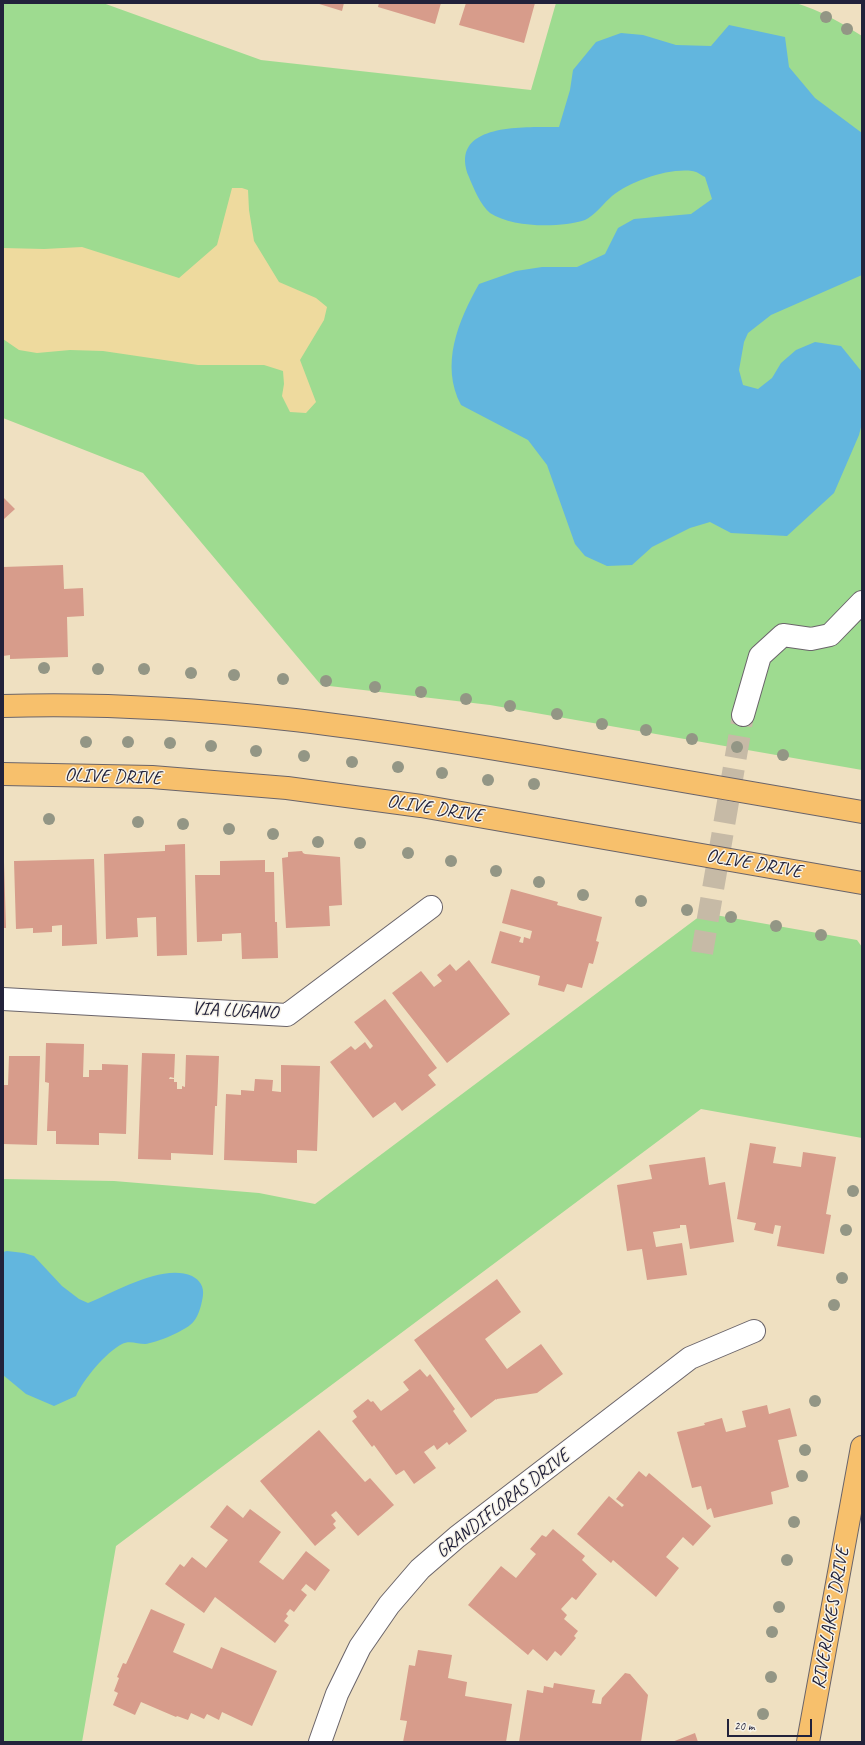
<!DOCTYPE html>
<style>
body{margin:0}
#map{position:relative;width:865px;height:1745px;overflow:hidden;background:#efe0c1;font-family:Caveat,sans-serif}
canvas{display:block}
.frame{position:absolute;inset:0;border:4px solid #22223b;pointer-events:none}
.scale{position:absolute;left:727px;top:1719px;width:85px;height:18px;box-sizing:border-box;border:2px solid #22223b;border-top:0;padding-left:5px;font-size:12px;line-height:14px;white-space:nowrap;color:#22223b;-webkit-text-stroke:3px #f7f3e8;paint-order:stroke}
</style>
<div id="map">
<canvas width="865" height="1745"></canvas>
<div class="frame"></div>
<div class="scale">20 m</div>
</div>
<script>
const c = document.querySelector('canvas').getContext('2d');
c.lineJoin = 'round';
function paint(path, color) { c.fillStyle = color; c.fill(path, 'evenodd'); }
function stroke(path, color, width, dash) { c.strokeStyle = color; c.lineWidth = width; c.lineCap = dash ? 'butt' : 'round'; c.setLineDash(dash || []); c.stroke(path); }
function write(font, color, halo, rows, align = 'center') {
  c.font = font + ' Caveat,sans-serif'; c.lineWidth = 3; c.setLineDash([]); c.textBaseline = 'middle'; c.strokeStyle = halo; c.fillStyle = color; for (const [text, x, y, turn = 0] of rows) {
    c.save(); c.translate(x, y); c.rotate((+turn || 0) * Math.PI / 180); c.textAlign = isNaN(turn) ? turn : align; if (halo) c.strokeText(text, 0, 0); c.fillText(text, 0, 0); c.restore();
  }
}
paint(new Path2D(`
 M3 3H103L261 60 531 90 556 3H796C819 10 842 23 862 36V770L490 705 321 685 143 473 3 418Z
 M704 913 857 940 862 947V1138L701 1109 116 1546 82 1742H3V1179L114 1181 259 1193 315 1204Z`), '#9edb90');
paint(new Path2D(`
 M232 188H242L248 190 249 210 254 241 279 282 316 298 327 307 324 320 300 360 316 402 306 413 290 412 282 396 284 384 283 371 264 365H198L103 351 70 350 37 353 19 350 3 339V248L44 249 82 247 179 278 217 245Z`), '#eeda9e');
paint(new Path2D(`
 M729 25 785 37 789 67 815 98 862 133V275L771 315 748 333 744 342 739 370 743 385 758 389 772 378 781 363 796 350 815 342 841 346 862 372V423L859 435 834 493 787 536 731 533 710 522 690 528 652 547 632 565 607 566 585 556 575 544 547 465 528 440 461 405C440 365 458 321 479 284L516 271 542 267H577L605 254 618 228 634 219 691 214 712 199 705 177C701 175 696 171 692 171 668 168 631 181 612 196 605 202 593 217 585 220 560 228 513 228 490 213 481 206 473 187 469 177 447 122 526 127 559 127L570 90 573 70 596 42 621 33 643 35 676 45 711 46Z
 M7 1251 24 1253 34 1256 62 1286 79 1299 88 1303C115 1292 163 1263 192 1276 200 1280 204 1287 203 1295 202 1303 199 1315 194 1321 188 1330 156 1343 145 1344 138 1344 129 1340 122 1344 106 1352 83 1380 76 1396L54 1406 26 1394 3 1375V1252Z`), '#62b6de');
paint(new Path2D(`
 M316 3H344L342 11Z
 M379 3H441L435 24 378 7Z
 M466 3H535L524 43 459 25Z
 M3 497 15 509 3 520Z
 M63 565 64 589 83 588 84 616 67 617 68 657 10 659V655L3 656V567Z
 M185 844 187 955 157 956 156 917 137 918 138 937 106 939 104 854 165 851V845Z
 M302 851 303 853 305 854 340 857 342 905 329 906 330 926 286 928 282 858 288 857V852Z
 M94 859 97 944 62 946V925L52 926V932L33 933V928L16 929 14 861Z
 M265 860V872H274L275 922H277L278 958 242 959 241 933 222 934V941L197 942 195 875H220V861Z
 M3 862H4L6 928H3Z
 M511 889 558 902 557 905 602 917 596 941 599 942 593 964 589 963 582 988 567 984 564 992 538 985 540 976 491 963 500 931 521 937 519 942 523 943 524 937 530 939 532 931 502 923Z
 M469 960 510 1014 447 1063 392 993 421 971 434 987 442 981 437 975 450 964 456 971Z
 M385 999 437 1068 428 1075 436 1085 402 1111 395 1102 373 1118 330 1062 351 1046 355 1050 365 1042 370 1049 373 1046 354 1022Z
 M46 1043 84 1044 83 1077H89V1070H102V1064L128 1065 126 1134 99 1133V1145L56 1144V1131H47L49 1083 45 1082Z
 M142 1053 175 1054 174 1078 170 1077 169 1079H174V1082H177V1089H182V1086L185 1087 186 1055 219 1056 217 1106H215L213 1155 171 1153V1160L138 1159Z
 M9 1056H40L37 1145 3 1144V1085H8Z
 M281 1065 320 1066 317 1151 297 1150V1163L224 1160 226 1094 241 1095V1090L254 1091 255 1079 273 1080 272 1091 281 1092Z
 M750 1143 776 1147 773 1163 801 1167 803 1152 836 1157 826 1214 831 1215 824 1254 777 1246 781 1226 775 1225 773 1234 754 1230 756 1223 737 1219Z
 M705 1157 709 1185 725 1182 734 1242 690 1249 686 1225H680V1228L653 1232 656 1247 682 1243 687 1275 647 1280 642 1249 627 1251 617 1185 652 1179 649 1165Z
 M497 1279 521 1312 485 1339 507 1369 541 1344 563 1374 537 1393 497 1399V1400L496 1399 471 1418 414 1340Z
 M420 1369 427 1377 430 1374 455 1409 453 1411 467 1431 449 1445 447 1442 437 1450 434 1445 424 1452 436 1468 414 1484 404 1470 396 1475 374 1445 372 1447 352 1421 357 1417 353 1411 368 1399 371 1402 373 1401 381 1411 409 1390 403 1382Z
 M767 1405 769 1414 790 1408 797 1436 778 1440 789 1487 771 1492 773 1504 714 1518 711 1508 707 1510 701 1486 692 1488 677 1432 705 1425 704 1423 722 1418 726 1432 746 1427 742 1411Z
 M319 1430 365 1482 370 1478 394 1505 358 1536 336 1511 331 1515 336 1521 333 1524 336 1528 315 1546 260 1481Z
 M639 1471 646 1477 649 1473 711 1526 693 1546 683 1537 666 1557 679 1568 656 1597 613 1560 611 1563 577 1534 609 1496 622 1507 624 1505 616 1499Z
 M227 1505 243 1518 250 1509 281 1532 259 1562 283 1580 306 1551 330 1570 315 1591 306 1584 301 1590 307 1595 294 1612 290 1609 286 1614 288 1616 284 1621 289 1625 275 1643 215 1597 204 1613 165 1584 180 1564 184 1567 192 1557 206 1568 228 1540 210 1527Z
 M553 1529 585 1556 582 1560 597 1574 576 1600 572 1597 561 1609 567 1615 564 1619 578 1631 574 1636 576 1638 561 1656 555 1651 547 1661 533 1649 528 1655 468 1605 501 1566 516 1578 536 1554 530 1549 542 1535 546 1537Z
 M151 1609 185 1624 173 1652 212 1669 221 1647 277 1671 252 1726 222 1712 219 1720 207 1714 204 1719 191 1713 188 1720 177 1716 176 1717 141 1702 135 1715 113 1705 118 1693 114 1691 119 1678 117 1677 123 1663 126 1664Z
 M418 1650 452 1655 448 1678 467 1682 465 1696 512 1704 506 1742H403L407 1721 400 1720 409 1665 415 1666Z
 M625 1673 630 1674 648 1695 641 1742H519L527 1690 543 1693 544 1686 553 1688 554 1683 595 1690 592 1703 601 1704 602 1698Z
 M695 1733 698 1742H672Z`), '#d79c8b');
stroke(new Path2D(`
 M702 953 743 715`), '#c6baa6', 22, [22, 11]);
const minor = new Path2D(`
 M743 715 760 656 783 635 811 639 830 635 862 602
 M3 999 287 1015 431 907
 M320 1742 337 1694 360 1647 389 1605 420 1569 457 1537 690 1358 754 1331`);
const major = new Path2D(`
 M3 706C190 700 377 728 561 760 662 777 762 795 862 812
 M3 774 152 777 287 788 421 806 862 883
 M808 1742 862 1447`);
stroke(minor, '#6a646a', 24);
stroke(major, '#6a646a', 24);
stroke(minor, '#fff', 22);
stroke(major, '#f7c06c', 22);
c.fillStyle = '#939685';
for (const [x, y] of [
 [826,17],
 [847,29],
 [44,668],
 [98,669],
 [144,669],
 [191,673],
 [234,675],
 [283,679],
 [326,681],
 [375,687],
 [421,692],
 [466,699],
 [510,706],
 [557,714],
 [602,724],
 [646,730],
 [692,739],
 [86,742],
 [128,742],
 [170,743],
 [211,746],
 [737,747],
 [256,751],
 [783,755],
 [304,756],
 [352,762],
 [398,767],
 [442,773],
 [488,780],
 [534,784],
 [49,819],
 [138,822],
 [183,824],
 [229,829],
 [273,834],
 [318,842],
 [360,843],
 [408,853],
 [451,861],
 [496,871],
 [539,882],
 [583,895],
 [641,901],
 [687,910],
 [731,917],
 [776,926],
 [821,935],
 [853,1191],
 [846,1230],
 [842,1278],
 [834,1305],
 [815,1401],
 [805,1450],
 [802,1476],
 [794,1522],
 [787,1560],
 [779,1607],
 [772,1632],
 [771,1677],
 [763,1714]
]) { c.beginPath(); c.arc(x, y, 6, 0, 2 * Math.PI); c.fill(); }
write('19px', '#22223b', '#f7f3e8', [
 ["OLIVE DRIVE",113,777,2],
 ["OLIVE DRIVE",435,809,9],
 ["OLIVE DRIVE",754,864,10],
 ["VIA LUGANO",235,1011,3],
 ["GRANDIFLORAS DRIVE",503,1504,-38],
 ["RIVERLAKES DRIVE",831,1618,-80]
]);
</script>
